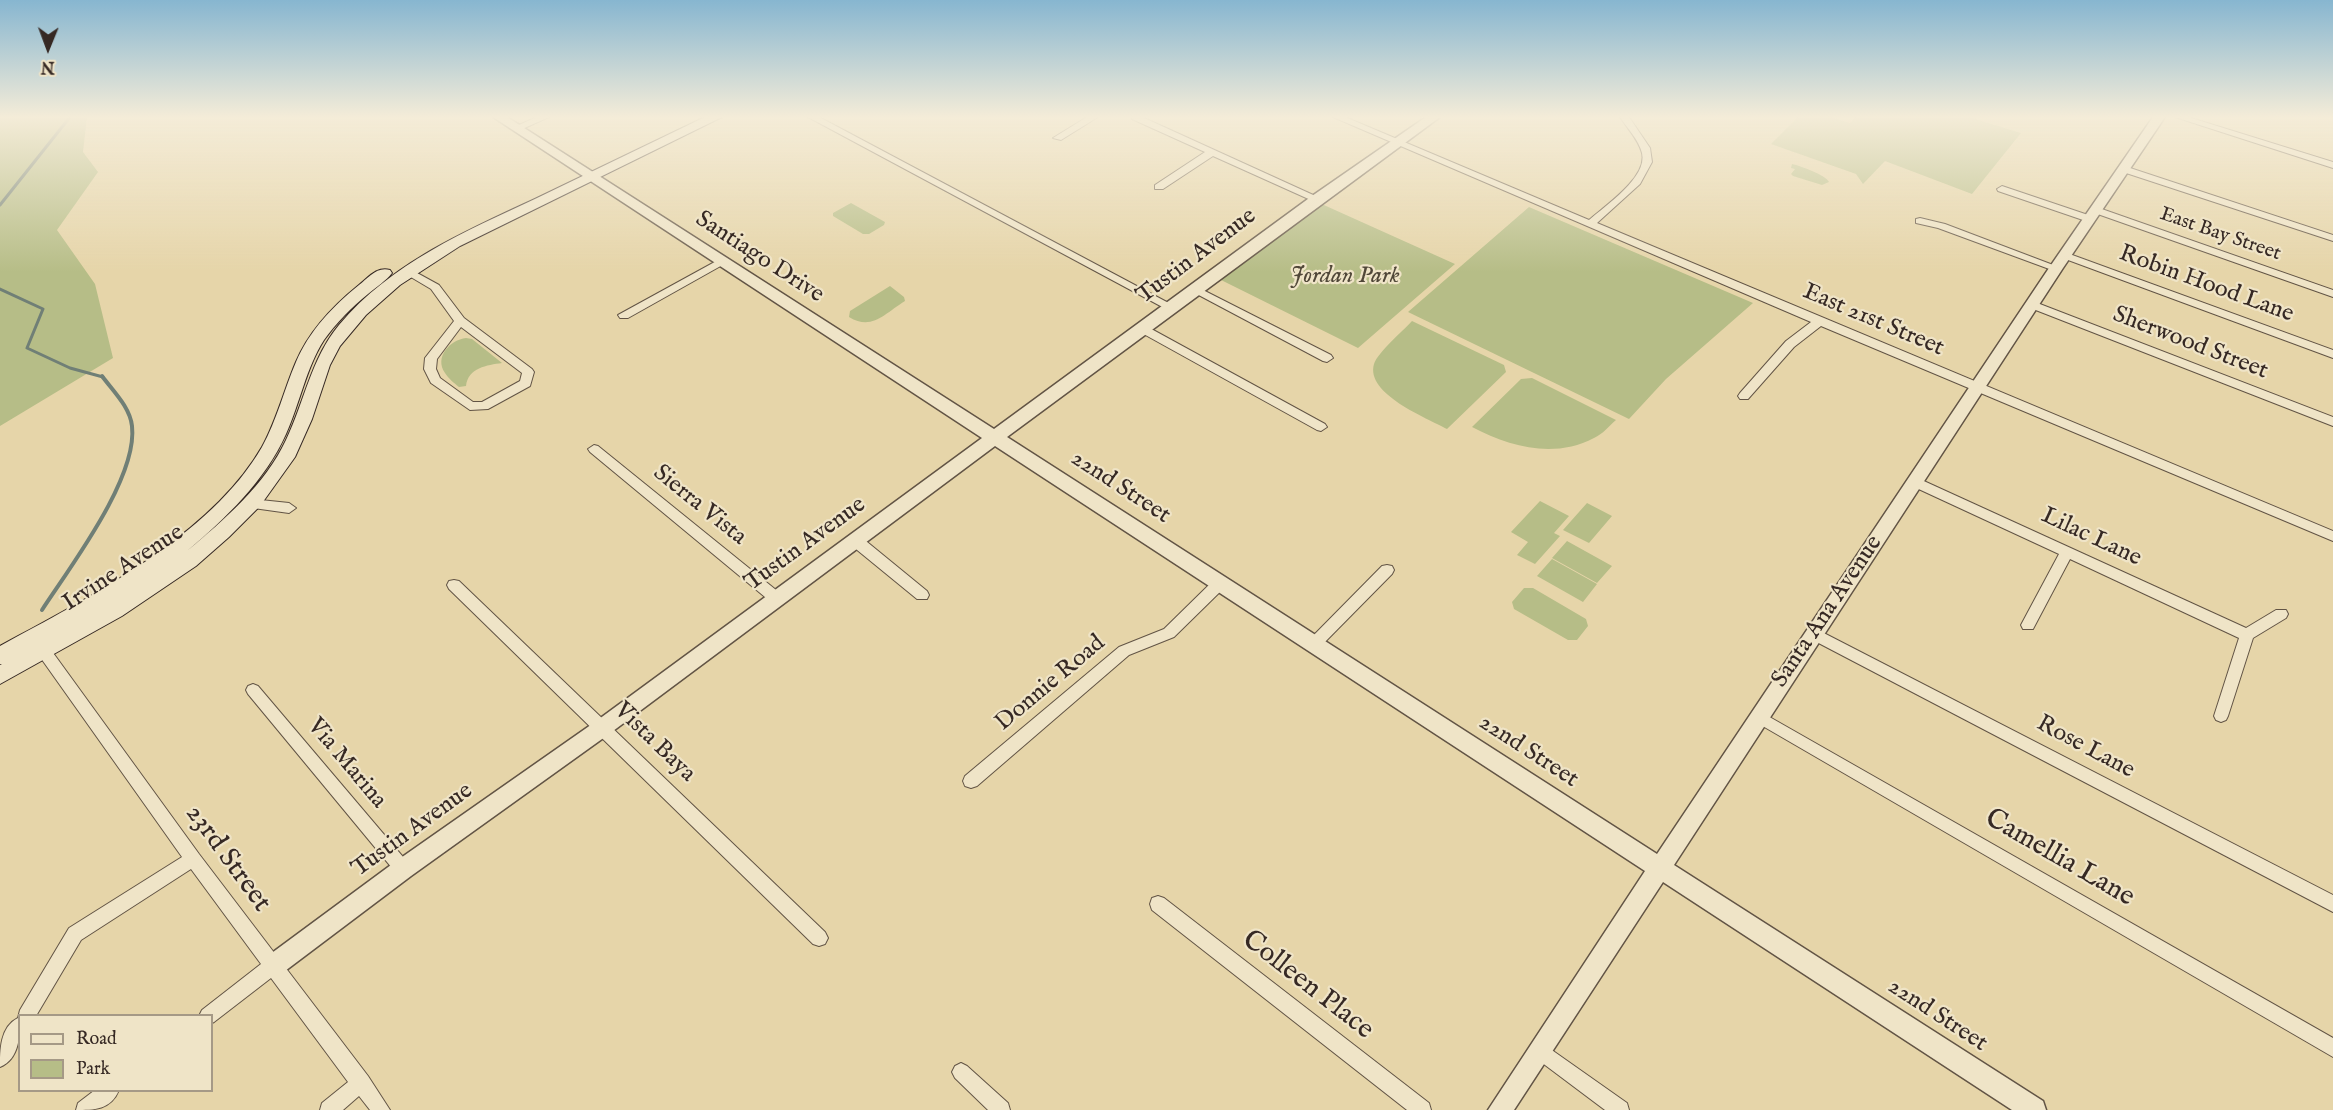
<!DOCTYPE html>
<style>
body{margin:0}
#map{position:relative;width:2333px;height:1110px;overflow:hidden;background:#e6d5a9;font-family:"IM FELL English",serif}
canvas{display:block}
.legend{position:absolute;left:18px;top:1014px;width:195px;height:78px;box-sizing:border-box;background:#efe4c7;border:2px solid #a59986;margin:0;padding:8px 10px;list-style:none;font-size:18px;color:#362924}
.legend li{display:flex;align-items:center;gap:12px;height:30px}
.legend b{width:30px;border:2px solid #a59986}
.north{position:absolute;left:18px;top:18px;width:60px;height:60px;-webkit-text-stroke:4px #efe4c7;paint-order:stroke;rotate:181deg;font-size:16px;font-weight:700;line-height:24px;text-align:center;color:#362924}
.north::after{content:'';display:block;margin:auto;width:21px;height:27px;background:#362924;clip-path:polygon(50% 0,100% 100%,50% 72%,0 100%)}
</style>
<div id="map">
<canvas width="2333" height="1110"></canvas>
<ul class="legend">
<li><b style="height:8px;background:#efe4c7"></b>Road</li>
<li><b style="height:16px;background:#b6bd87"></b>Park</li>
</ul>
<div class="north">N</div>
</div>
<script>
const c = document.querySelector('canvas').getContext('2d');
c.lineJoin = 'round';
function paint(path, color) { c.fillStyle = color; c.fill(path, 'evenodd'); }
function stroke(path, color, width, dash) { c.strokeStyle = color; c.lineWidth = width; c.lineCap = dash ? 'butt' : 'round'; c.setLineDash(dash || []); c.stroke(path); }
function write(font, color, halo, rows, align = 'center') {
  c.font = font + ' "IM FELL English",serif'; c.lineWidth = 4.5; c.setLineDash([]); c.textBaseline = 'middle'; c.strokeStyle = halo; c.fillStyle = color; for (const [text, x, y, turn = 0] of rows) {
    c.save(); c.translate(x, y); c.rotate((+turn || 0) * Math.PI / 180); c.textAlign = isNaN(turn) ? turn : align; if (halo) c.strokeText(text, 0, 0); c.fillText(text, 0, 0); c.restore();
  }
}
paint(new Path2D(`
 M0 117H87L83 152 98 172 57 230 95 284 113 358 0 426Z
 M1798 117H1830L1850 123 1856 117H1969L2021 133 1972 194 1885 161 1863 184 1856 174 1771 144Z
 M1792 164C1801 166 1826 175 1829 182L1822 185 1793 176 1791 174 1795 169 1791 168Z
 M1315 201 1455 264 1358 348 1215 277Z
 M851 203 885 222 884 225 869 234H863L833 216V213Z
 M1529 207 1753 303 1666 379 1629 419 1408 312Z
 M890 286 904 297 905 301C884 314 872 331 849 317L850 311Z
 M1412 321 1504 365 1506 372 1447 429C1427 418 1365 394 1374 364 1378 352 1403 331 1412 321Z
 M466 338 472 339 502 363C487 365 468 368 466 386L459 387C454 383 448 378 445 373 434 357 450 340 466 338Z
 M1532 378 1616 420C1609 426 1603 434 1594 438 1554 459 1510 447 1472 427L1521 379Z
 M1540 501 1569 516 1554 533 1560 536 1535 564 1517 555 1528 542 1511 532Z
 M1587 503 1612 516 1589 543 1563 530Z
 M1567 541 1612 566 1597 583 1552 558Z
 M1552 559 1597 584 1583 602 1537 576Z
 M1524 588H1533L1586 619 1588 626 1577 640H1568L1514 609 1512 602Z`), '#b6bd87');
stroke(new Path2D(`
 M0 205 70 117
 M0 289 43 309 27 348 70 368 103 377`), '#707f76', 3);
stroke(new Path2D(`
 M42 610C70 567 138 478 132 426 130 407 113 391 102 376`), '#707f76', 4);
const minor = new Path2D(`
 M537 117H549L520 130 512 128Z
 M808 117H819L1178 308 1176 310H1168Z
 M1087 117H1098L1061 140 1053 138Z
 M1131 117H1142L1322 199 1321 201H1313L1213 156 1163 189H1155V185L1205 152 1132 119Z
 M1333 117H1345L1589 220C1605 206 1648 177 1642 153 1639 140 1627 128 1620 117H1629L1650 148 1652 162 1640 184 1597 223 2333 531V541L1821 326 1794 347 1748 399H1740L1738 396 1740 393 1786 341 1811 322Z
 M2175 117H2188L2333 162V168Z
 M2124 166 2333 235V241L2120 171 2119 169Z
 M2002 186 2094 217 2095 219 2090 222 2086 221 1998 191 1997 189Z
 M2096 207 2333 290V297L2092 212V208Z
 M1920 218 1945 224 2061 268 2056 271 2052 270 1938 228 1916 223V219Z
 M2064 252 2333 350V358L2060 257 2059 255Z
 M722 258 726 259V263L628 318H620L618 315Z
 M408 268 439 285 464 318 532 369 534 372 530 386 488 409 470 410 431 383 424 369 425 358 454 321 431 289 404 273V269ZM461 327 522 373 520 381 482 402H473L440 378 436 369 437 359Z
 M1197 287 1331 355 1333 358 1327 362 1323 361 1193 292V288Z
 M2032 301 2333 417V426L2028 307V303Z
 M1144 325 1325 424 1327 427 1321 431 1317 430 1140 332 1138 329Z
 M594 445 598 446 781 594 783 598 781 602H771L590 452 588 449Z
 M1915 477 2246 628 2276 610H2286L2288 614 2286 618 2253 638 2228 716 2226 720 2221 722 2216 720 2214 716 2239 638 2070 559 2033 629H2023L2021 625 2059 554 1910 485 1909 482 1910 479Z
 M251 499 289 503 296 508 289 513 246 507 244 504Z
 M856 536 861 537 927 591 929 595 927 599H917L851 545 849 541 851 537Z
 M1387 565 1392 566 1394 570 1392 574 1319 648H1309L1307 644 1309 640 1382 566Z
 M1220 578 1225 579 1227 583 1225 587 1174 637 1129 655 977 786 971 788 965 786 963 781 965 776 1119 647 1164 629 1215 579Z
 M454 580 459 581 825 932 828 938 825 944 819 946 813 944 449 589 447 585 449 581Z
 M1814 628 2333 895V912L1809 638 1807 634 1809 630Z
 M38 637 43 639 199 854 368 1076 390 1110H370L359 1096 343 1110H320L322 1103 348 1082 271 978 214 1022 212 1023V1016H199L202 1010 261 964 191 869 81 940 36 1016H20C20 1034 20 1059 0 1067 0 1050 0 1027 18 1018L20 1010 69 928 182 857 33 647 31 643 33 639Z
 M253 684 258 686 409 864 411 869 409 874 403 877 397 874 248 694 246 690 248 686Z
 M1759 711 2333 1038V1057L1754 721 1752 717 1754 713Z
 M1158 896 1164 898 1429 1103 1431 1110H1407L1152 910 1150 904 1152 898Z
 M1539 1041 1627 1103 1629 1110H1605L1533 1056 1530 1050 1533 1044Z
 M961 1063 967 1066 1008 1103 1010 1110H988L955 1078 952 1072 955 1066Z
 M95 1090H119C111 1110 94 1110 76 1110L78 1103Z`);
const tertiary = new Path2D(`
 M493 117H507L994 429 1312 196 1426 117H1440L1007 437 1657 854 2049 268 2153 117H2165L2063 268 1674 865 2043 1101 2046 1110H2012L1663 882 1514 1110H1488L1645 871 995 446 609 734 411 876 281 974 273 977 265 974 261 966 265 958 395 862 595 722 982 438Z`);
const secondary = new Path2D(`
 M705 117H722L460 246 400 285 366 315 340 346 330 365 312 419 295 457 260 506 229 537 196 566 122 616 0 684V665L2 664H0V646C88 598 211 536 262 447 277 420 284 390 296 362 309 331 333 306 359 285 368 278 377 266 390 270L392 273C386 281 376 287 368 294 352 307 336 323 324 340 306 368 300 403 286 434 265 481 226 518 187 551 224 520 265 485 286 440 305 400 311 359 339 325 391 263 466 231 537 198 593 171 649 144 705 117Z`);
stroke(minor, '#625445', 2);
stroke(tertiary, '#625445', 3);
stroke(secondary, '#362924', 2);
paint(minor, '#efe4c7');
paint(tertiary, '#efe4c7');
paint(secondary, '#efe4c7');
const sky = c.createLinearGradient(0, 0, 0, 272);
sky.addColorStop(0, '#87b6d0');
sky.addColorStop(0.43, '#f4ecd8');
sky.addColorStop(1, '#f4ecd800');
c.fillStyle = sky;
c.fillRect(0, 0, 2333, 272);
write('20px', '#362924', '#efe4c7', [
 ["East Bay Street",2220,235,19]
]);
write('24px', '#362924', '#efe4c7', [
 ["Tustin Avenue",1197,257,-37],
 ["Santiago Drive",759,258,33],
 ["Robin Hood Lane",2206,285,20],
 ["East 21st Street",1873,321,23],
 ["Sherwood Street",2190,344,21],
 ["22nd Street",1120,488,33],
 ["Sierra Vista",699,506,39],
 ["Lilac Lane",2091,538,25],
 ["Tustin Avenue",806,545,-36],
 ["Irvine Avenue",124,569,-33],
 ["Santa Ana Avenue",1828,612,-56],
 ["Donnie Road",1051,684,-40],
 ["Vista Baya",654,743,44],
 ["Rose Lane",2085,748,28],
 ["22nd Street",1528,752,33],
 ["Via Marina",346,764,50],
 ["Tustin Avenue",413,831,-36],
 ["22nd Street",1937,1016,33]
]);
write('italic 24px', '#504738', '#efe4c7', [
 ["Jordan Park",1345,277]
]);
write('28px', '#362924', '#efe4c7', [
 ["23rd Street",227,859,54],
 ["Camellia Lane",2059,859,30],
 ["Colleen Place",1307,986,38]
]);
</script>
